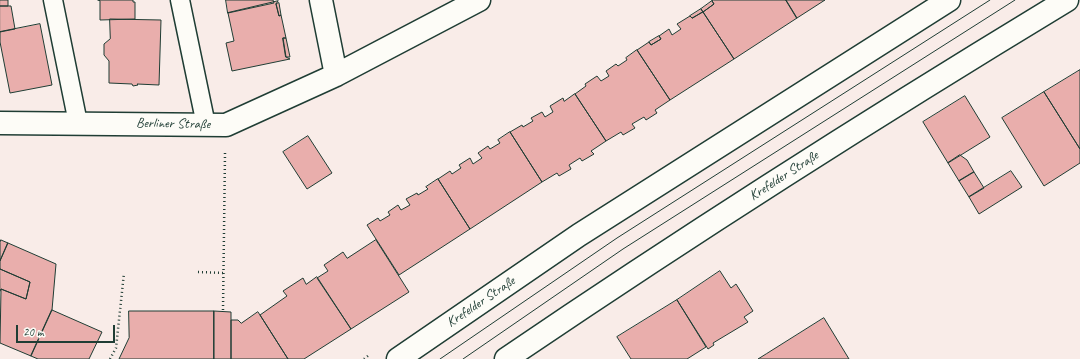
<!DOCTYPE html>
<meta charset="utf-8">
<style>
body{margin:0}
#map{position:relative;width:1080px;height:359px;overflow:hidden;background:#f9ece8;font-family:Caveat,sans-serif}
canvas{display:block}
.scale{position:absolute;left:16px;top:325px;width:99px;height:18px;box-sizing:border-box;border:2px solid #1f3d34;border-top:0;padding-left:5px;font-size:12px;line-height:14px;white-space:nowrap;color:#1f3d34;-webkit-text-stroke:3px #fdfcf7;paint-order:stroke}
</style>
<div id="map">
<canvas width="1080" height="359"></canvas>
<div class="scale">20 m</div>
</div>
<script>
const c = document.querySelector('canvas').getContext('2d');
c.lineJoin = 'round';
function paint(path, color) { c.fillStyle = color; c.fill(path, 'evenodd'); }
function stroke(path, color, width, dash) { c.strokeStyle = color; c.lineWidth = width; c.lineCap = dash ? 'butt' : 'round'; c.setLineDash(dash || []); c.stroke(path); }
function write(font, color, halo, rows, align = 'center') {
  c.font = font + ' Caveat,sans-serif'; c.lineWidth = 3; c.setLineDash([]); c.textBaseline = 'middle'; c.strokeStyle = halo; c.fillStyle = color; for (const [text, x, y, turn = 0] of rows) {
    c.save(); c.translate(x, y); c.rotate((+turn || 0) * Math.PI / 180); c.textAlign = isNaN(turn) ? turn : align; if (halo) c.strokeText(text, 0, 0); c.fillText(text, 0, 0); c.restore();
  }
}
const building = new Path2D(`
 M0 0H8V6H0Z
 M98 0H133V2H135V19L100 20V1Z
 M226 0H273L274 3 228 13Z
 M714 0H786L797 18 734 59 703 12 714 4 712 1Z
 M786 0H825L797 18Z
 M278 1 276 4 279 16 281 15 286 38H283L286 57 290 59 232 71 226 43 234 41 228 13Z
 M712 1 714 4 703 12 701 9Z
 M279 3 281 15 279 16 276 4Z
 M0 6H11L15 29 0 32Z
 M701 9 703 12 692 18 690 16Z
 M703 12 734 59 670 100 637 50 649 42 651 45 661 39 659 36 669 29 672 35 681 29 677 24 690 16 692 18Z
 M110 19 161 20 159 85 137 84 138 85 133 86 132 84 109 83V61L104 55V44L110 39Z
 M40 24 52 85 10 93 0 42V32Z
 M659 36 661 39 651 45 649 42Z
 M283 38H286L290 57H286Z
 M637 50 670 100 655 110 657 113 646 120 644 117 632 124 635 128 623 135 621 132 606 141 575 94 586 86 585 84 597 76 601 81 609 76 606 71 616 64 618 66 627 60 626 58Z
 M1080 70V149L1044 92Z
 M1044 92 1080 149V163L1044 186 1002 118Z
 M575 94 606 141 591 151 594 154 582 161 580 158 569 165 571 169 559 176 557 173 542 182 510 132 522 125 523 127 533 121 531 118 542 112 545 117 553 112 550 106 563 98 564 101Z
 M965 96 990 137 948 163 923 122Z
 M510 132 542 182 470 229 438 179 450 171 452 174 461 168 459 165 470 158 473 164 482 158 478 153 488 146 490 149 500 143 498 140Z
 M308 136 332 173 307 189 283 152Z
 M960 155 967 160 974 172 959 181 948 163Z
 M1011 171 1022 187 979 214 969 197Z
 M974 172 984 188 969 197 959 181Z
 M438 179 470 229 399 275 367 225 378 218 380 221 390 215 388 212 398 205 401 210 410 205 406 199 417 193 418 195 428 189 426 187Z
 M1 240 8 243 0 261V243Z
 M376 240 409 292 351 329 317 278 328 271 324 265 343 252 347 258Z
 M8 243 56 264 52 310 31 356 0 343 1 289 26 299 30 282 0 269V261Z
 M0 269 30 282 26 299 1 289 0 291Z
 M720 271 731 288 736 284 753 311 744 317 748 322 713 343 714 345 708 349 677 300Z
 M317 277 351 329 304 359H288L260 315 287 296 283 291 303 278 306 284Z
 M677 300 706 347 687 359H631L617 337Z
 M52 310 102 332 89 359H38L31 356Z
 M129 311H214V359H119L129 338Z
 M214 311 231 312V359H214Z
 M258 312 260 315 288 359H231V320H238L241 323Z
 M824 318 849 359H758L766 354Z`);
paint(building, '#e9aeac');
stroke(building, '#1f3d34', 1);
const lane = new Path2D(`
 M53 0 78 123
 M180 0 206 125`);
const street = new Path2D(`
 M321 0 336 75 479 0
 M0 123 226 125 336 75`);
const secondary = new Path2D(`
 M398 359 579 235 949 0
 M506 359C690 234 877 115 1067 0`);
stroke(lane, '#1f3d34', 21);
stroke(street, '#1f3d34', 25);
stroke(secondary, '#1f3d34', 25);
stroke(new Path2D(`
 M198 272 224 273
 M223 310 225 153
 M110 359 116 348 124 273
 M364 359 369 355`), '#1f3d34', 2.5, [1, 3]);
stroke(lane, '#fdfcf7', 18);
stroke(street, '#fdfcf7', 22);
stroke(secondary, '#fdfcf7', 22);
stroke(new Path2D(`
 M440 359 617 238 990 0
 M463 359 623 249 1015 0`), '#1f3d34', 1);
write('14px', '#1f3d34', '#fdfcf7', [
 ["Berliner Straße",173,124,1],
 ["Krefelder Straße",784,176,-33],
 ["Krefelder Straße",481,302,-34]
]);
</script>
